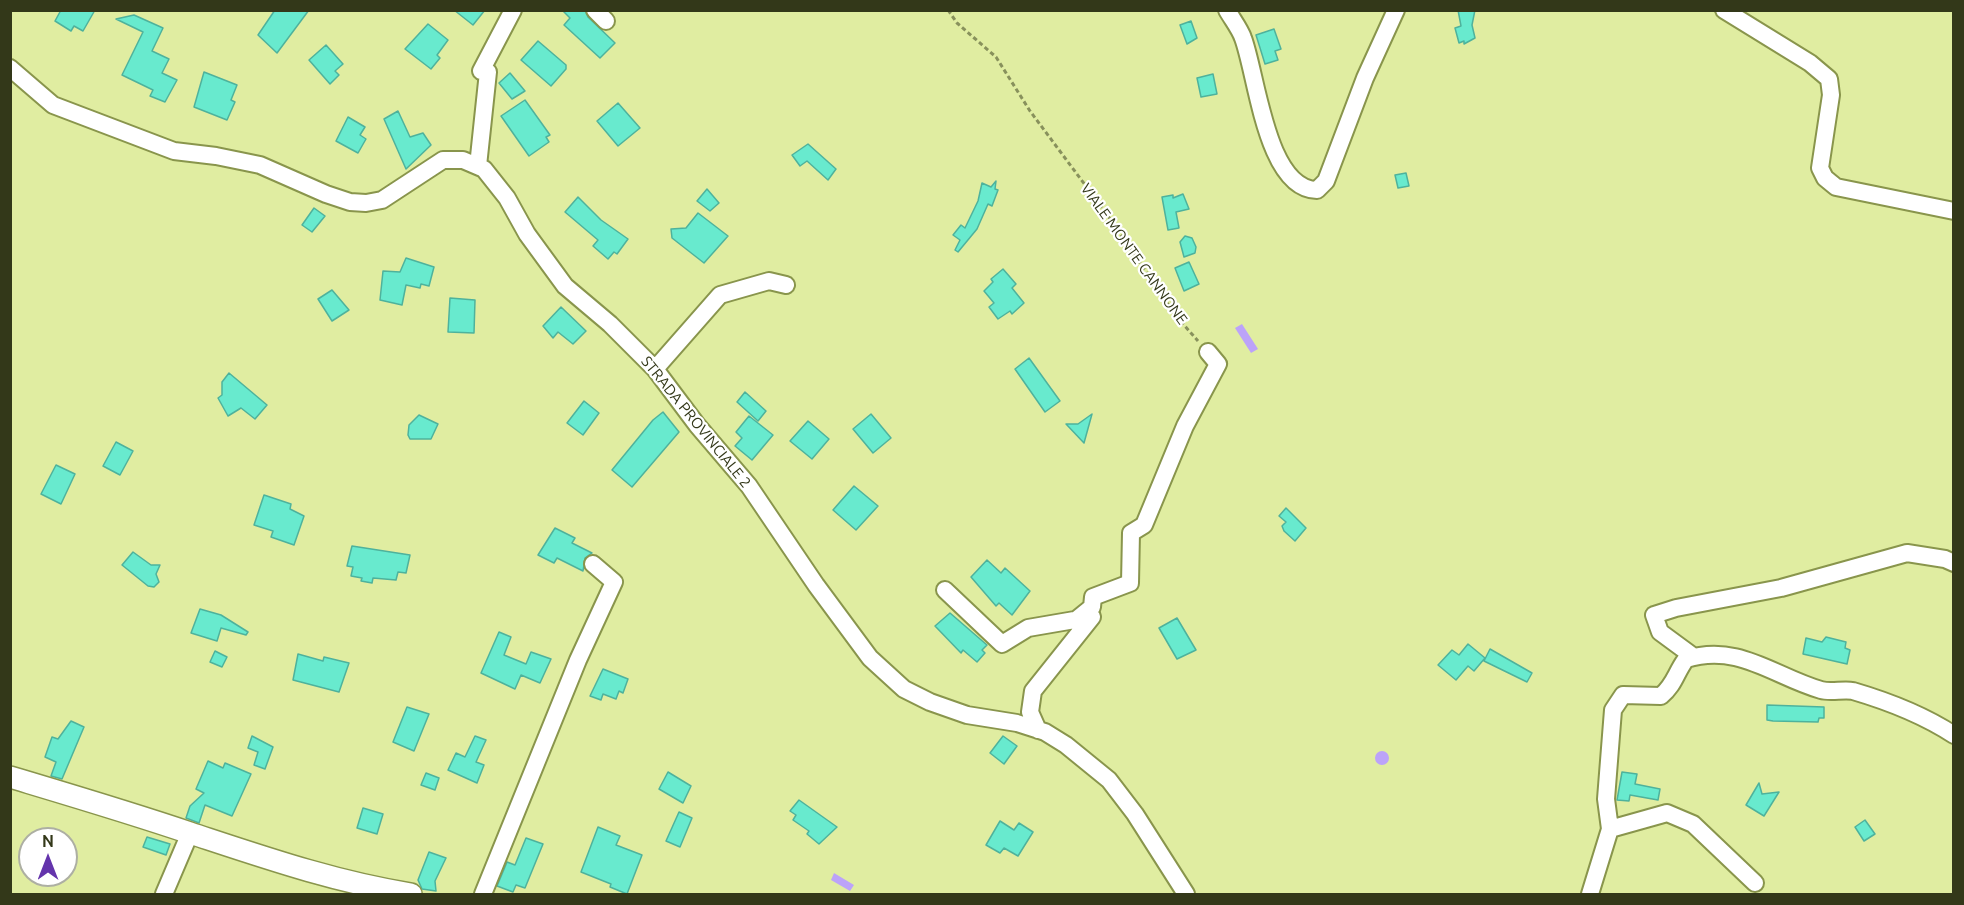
<!DOCTYPE html>
<style>
body{margin:0}
#map{position:relative;width:1964px;height:905px;overflow:hidden;background:#e0eda1;font-family:Ubuntu,sans-serif}
canvas{display:block}
.frame{position:absolute;inset:0;border:12px solid #333819;pointer-events:none}
.north{position:absolute;left:18px;top:827px;width:60px;height:60px;box-sizing:border-box;background:#fff;border:2px solid #adafa3;border-radius:50%;rotate:0deg;font-size:16px;font-weight:700;line-height:24px;text-align:center;color:#333819}
.north::after{content:'';display:block;margin:auto;width:21px;height:27px;background:#6434ac;clip-path:polygon(50% 0,100% 100%,50% 72%,0 100%)}
</style>
<div id="map">
<canvas width="1964" height="905"></canvas>
<div class="frame"></div>
<div class="north">N</div>
</div>
<script>
const c = document.querySelector('canvas').getContext('2d');
c.lineJoin = 'round';
function paint(path, color) { c.fillStyle = color; c.fill(path, 'evenodd'); }
function stroke(path, color, width, dash) { c.strokeStyle = color; c.lineWidth = width; c.lineCap = dash ? 'butt' : 'round'; c.setLineDash(dash || []); c.stroke(path); }
function write(font, color, halo, rows, align = 'center') {
  c.font = font + ' Ubuntu,sans-serif'; c.lineWidth = 4.5; c.setLineDash([]); c.textBaseline = 'middle'; c.strokeStyle = halo; c.fillStyle = color; for (const [text, x, y, turn = 0] of rows) {
    c.save(); c.translate(x, y); c.rotate((+turn || 0) * Math.PI / 180); c.textAlign = isNaN(turn) ? turn : align; if (halo) c.strokeText(text, 0, 0); c.fillText(text, 0, 0); c.restore();
  }
}
paint(new Path2D(`
 M1242 324 1258 349 1251 353 1235 328Z
 M1375 758a7 7 0 1 1 14 0a7 7 0 1 1-14 0Z
 M834 873 854 885 850 891 831 880Z`), '#bca3f9');
const building = new Path2D(`
 M61 10H95L83 31 74 26 71 31 55 21Z
 M275 10H309L277 53 258 35Z
 M454 10H485L473 25Z
 M562 10H585L588 17 615 43 600 58 564 25 570 18Z
 M1458 10H1475L1472 25 1475 38 1464 44V41L1459 43 1455 28 1461 26Z
 M134 15 163 28 152 51 169 59 162 73 177 80 165 102 150 96 153 90 122 75 143 32 116 19Z
 M1191 21 1197 38 1187 44 1180 25Z
 M428 24 448 40 437 55 440 58 431 69 405 49Z
 M1274 29 1281 49 1275 51 1278 60 1265 64 1256 35Z
 M538 41 566 65V69L551 86 521 60Z
 M326 45 343 64 335 71 339 75 330 84 309 60Z
 M204 72 237 85 231 100 235 102 227 120 194 107Z
 M510 73 525 91 512 99 499 83Z
 M1213 74 1217 94 1201 97 1197 78Z
 M525 100 550 135 546 137 549 142 529 156 501 116Z
 M618 103 640 128 618 146 597 121Z
 M398 111 410 137 423 133 431 145 406 169 384 119Z
 M348 117 365 127 360 135 366 139 358 153 336 141Z
 M808 144 836 169 828 180 807 161 800 166 792 155Z
 M1406 173 1409 186 1398 188 1395 175Z
 M996 181 995 189 998 190 992 206 988 204 977 229 958 252 955 250 960 240 953 235 961 225 965 228 978 201 982 183 991 187Z
 M707 189 719 203 710 211 697 201Z
 M1183 194 1189 209 1176 212 1179 228 1168 230 1162 197 1173 195V198Z
 M578 197 601 220 628 239 617 254 614 252 608 259 593 246 598 240 565 212Z
 M314 208 325 216 312 232 302 225Z
 M698 213 728 236 704 263 672 238 671 229 686 228Z
 M1185 236 1192 238 1196 247 1195 253 1184 257 1180 242Z
 M406 258 434 267 429 286 421 284 420 288 406 285 402 305 380 300 383 271 400 272Z
 M1189 262 1199 284 1184 291 1175 268Z
 M1003 269 1016 284 1012 288 1024 303 1012 314 1010 311 998 319 989 307 994 303 984 291 993 282 991 279Z
 M332 290 349 310 332 321 318 299Z
 M450 298 475 300 474 333 448 332Z
 M561 307 586 331 573 344 558 332 553 338 543 326Z
 M1029 358 1060 401 1045 412 1015 369Z
 M229 373 267 405 255 419 241 408 228 416 218 398 222 395V382Z
 M745 392 766 411 758 421 737 402Z
 M584 401 599 413 583 435 567 423Z
 M663 412 679 432 632 487 612 470 653 420Z
 M871 414 891 438 873 453 853 429Z
 M1092 414 1084 443 1066 424H1078Z
 M419 415 438 424 431 439H410L408 435 409 425Z
 M749 416 773 435 752 460 735 446 742 438 736 432Z
 M808 421 829 439 812 459 790 441Z
 M116 442 133 451 120 475 103 466Z
 M56 465 75 474 61 504 41 494Z
 M854 486 878 506 856 530 833 510Z
 M264 495 291 504 290 509 304 516 294 545 271 537 273 531 254 525Z
 M1286 508 1306 528 1295 541 1284 531 1282 526 1286 522 1279 516Z
 M555 528 575 538 572 543 592 553 585 558 583 571 557 558 554 563 538 555Z
 M352 546 410 555 406 573 398 572 396 580 373 578 372 583 361 581 362 578 351 576 353 567 347 566Z
 M133 552 151 565H160L156 574 159 582 154 587 148 586 122 565Z
 M987 560 1001 573 1005 568 1030 591 1012 615 999 603 996 606 971 577Z
 M200 609 221 615 248 632 246 635 221 628 217 641 191 633Z
 M950 613 987 645 982 650 985 653 977 662 963 650 961 653 935 626Z
 M1177 618 1196 650 1177 659 1159 628Z
 M499 632 511 637 504 655 526 664 531 652 551 659 540 683 521 675 515 689 481 673Z
 M1826 637 1846 642 1845 648 1850 650 1847 664 1803 654 1806 638 1822 642Z
 M1468 644 1485 658 1474 671 1468 666 1456 680 1438 665 1452 650 1459 655Z
 M1490 649 1532 673 1527 682 1484 661Z
 M215 651 227 657 222 667 210 662Z
 M298 654 323 661 324 657 349 663 339 692 293 680Z
 M603 669 628 679 623 693 619 691 616 699 603 694 601 700 590 696Z
 M1767 705 1824 707V718H1819L1818 722 1773 721 1767 720Z
 M407 707 429 714 414 751 393 742Z
 M71 721 84 727 62 779 51 776 56 762 45 757 52 737 58 739Z
 M252 736 273 747 265 769 254 765 258 752 248 748Z
 M475 736 486 740 476 762 484 765 477 783 448 770 456 753 465 757Z
 M1003 736 1017 746 1004 764 990 753Z
 M208 761 223 768 225 763 251 774 232 816 205 805 199 823 186 818 190 806 204 793 196 789Z
 M668 772 691 786 683 803 659 789Z
 M1622 772 1637 774 1635 784 1660 789 1658 800 1630 795 1629 801 1617 800Z
 M426 773 439 778 435 790 421 785Z
 M1759 783 1762 794 1779 792 1764 816 1746 805Z
 M799 800 837 827 819 844 807 834 809 831 793 820 796 815 790 811Z
 M363 808 383 814 377 834 357 828Z
 M679 812 692 818 680 847 666 841Z
 M1865 820 1875 834 1864 841 1855 827Z
 M1000 821 1014 830 1019 823 1033 832 1018 856 1004 848 1000 853 986 845Z
 M598 827 620 836 616 845 642 855 627 894 610 887 611 884 581 872Z
 M147 837 170 844 166 855 143 847Z
 M526 838 543 844 525 888 516 885 513 892 497 886 507 862 515 865Z
 M429 852 446 858 435 881 436 891 422 889 418 880Z`);
paint(building, '#68eace');
stroke(building, '#4eb29c', 1.5);
const minor = new Path2D(`
 M595 10 606 21
 M1227 10C1232 19 1240 29 1243 38 1257 75 1266 189 1317 190L1326 181 1365 78 1396 10
 M1724 10 1810 63 1829 79 1831 95 1820 168 1825 178 1836 187 1954 211
 M10 68 53 105 174 151 216 156 260 165 326 194 350 202 366 203 382 200 443 160H463L484 169 507 198 527 234 565 286 610 324 655 369 697 425 749 486 816 585 870 658 904 689 930 702 967 715 1017 723 1045 732 1066 745 1109 780 1135 814 1186 894
 M478 166 488 72 481 71 513 10
 M655 369 720 295 769 281 786 285
 M945 590 1002 644 1028 628 1092 617 1033 691 1030 712 1038 730
 M1076 620 1092 607 1093 597 1130 583 1131 533 1144 525 1185 426 1218 364 1208 352
 M1694 657 1660 632 1654 615 1676 608 1781 588 1907 553 1945 559 1954 563
 M1610 829 1667 813 1693 824 1755 883
 M164 894 190 833
 M483 894 578 660 614 582 593 564
 M1590 894 1610 829 1606 799 1613 710 1623 695 1661 696C1675 684 1675 674 1686 659 1739 643 1773 676 1821 690 1831 693 1843 689 1853 691 1887 701 1925 716 1954 735`);
const major = new Path2D(`
 M10 777C70 795 131 813 190 833 263 857 335 882 411 894`);
stroke(minor, '#89954c', 20);
stroke(major, '#89954c', 24);
stroke(new Path2D(`
 M948 10 957 23 996 57 1030 111 1106 213 1176 316 1198 341`), '#88915c', 3, [4.5, 3]);
stroke(minor, '#fff', 16);
stroke(major, '#fff', 21);
write('15px', '#333819', '#fff', [
 ["VIALE MONTE CANNONE",1134,254,54],
 ["STRADA PROVINCIALE 2",696,422,51]
]);
</script>
